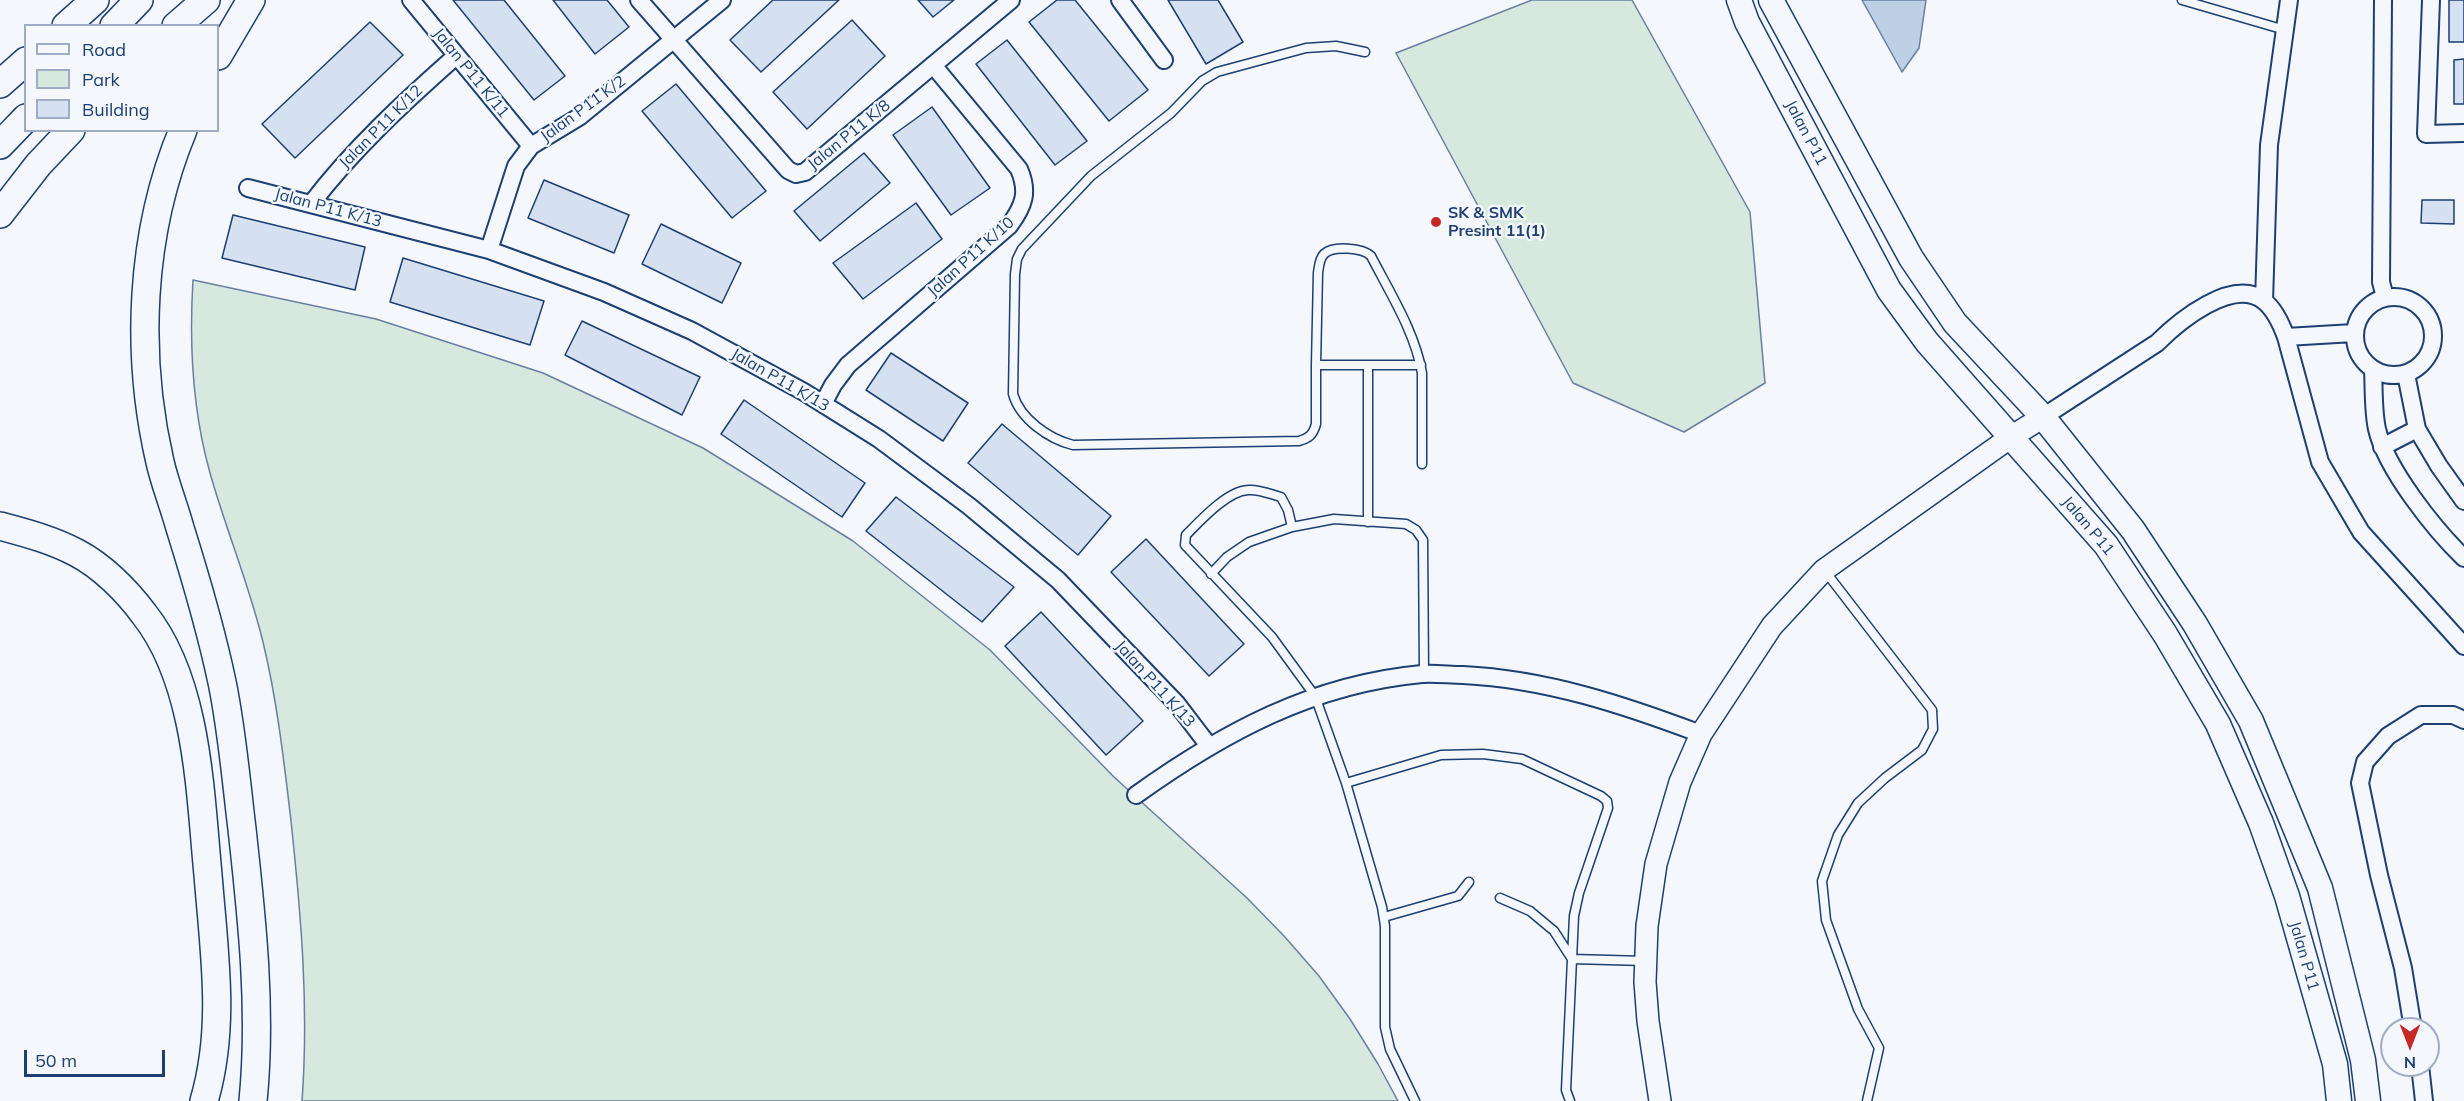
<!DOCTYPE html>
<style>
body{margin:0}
#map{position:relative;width:2464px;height:1101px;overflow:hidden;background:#f4f7fb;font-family:Mulish,sans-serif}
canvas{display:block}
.legend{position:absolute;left:24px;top:24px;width:195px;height:108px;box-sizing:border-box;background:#f4f7fb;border:2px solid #9eadc5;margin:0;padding:8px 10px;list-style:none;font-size:18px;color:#1d3f73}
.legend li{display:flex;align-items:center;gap:12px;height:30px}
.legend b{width:30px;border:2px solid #9eadc5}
.north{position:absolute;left:2380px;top:1017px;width:60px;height:60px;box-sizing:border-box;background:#f4f7fb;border:2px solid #9eadc5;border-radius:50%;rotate:180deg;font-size:16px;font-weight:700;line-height:24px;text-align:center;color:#1d3f73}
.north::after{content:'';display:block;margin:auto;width:21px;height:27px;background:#c62828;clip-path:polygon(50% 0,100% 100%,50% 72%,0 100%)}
.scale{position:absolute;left:24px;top:1050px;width:141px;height:27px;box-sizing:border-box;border:3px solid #1d3f73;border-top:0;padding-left:8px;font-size:18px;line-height:21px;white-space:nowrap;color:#1d3f73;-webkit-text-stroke:4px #f4f7fb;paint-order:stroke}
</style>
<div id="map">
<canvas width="2464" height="1101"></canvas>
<ul class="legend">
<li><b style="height:8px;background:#f4f7fb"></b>Road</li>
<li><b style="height:16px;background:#d7e8df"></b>Park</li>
<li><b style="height:16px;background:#d5e0f0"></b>Building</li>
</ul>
<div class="north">N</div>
<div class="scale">50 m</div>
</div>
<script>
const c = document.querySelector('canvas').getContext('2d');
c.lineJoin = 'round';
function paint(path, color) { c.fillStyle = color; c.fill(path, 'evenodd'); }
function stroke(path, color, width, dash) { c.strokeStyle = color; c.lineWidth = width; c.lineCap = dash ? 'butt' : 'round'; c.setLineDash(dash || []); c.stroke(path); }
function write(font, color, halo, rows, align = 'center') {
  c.font = font + ' Mulish,sans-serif'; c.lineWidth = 4.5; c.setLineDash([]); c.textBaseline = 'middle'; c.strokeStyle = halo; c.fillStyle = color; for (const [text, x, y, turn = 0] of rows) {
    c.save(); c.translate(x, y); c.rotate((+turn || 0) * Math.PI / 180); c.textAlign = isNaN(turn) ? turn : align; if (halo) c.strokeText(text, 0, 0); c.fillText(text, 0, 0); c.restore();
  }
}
const green = new Path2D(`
 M1532 0H1632L1750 212 1765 383 1684 432 1573 383 1396 53Z
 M193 280 376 319 543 373 703 448 853 541 990 650 1114 777 1247 898 1284 936 1319 976 1350 1019 1378 1064 1398 1101H302C309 1006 301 915 291 821 284 761 277 700 263 642 249 584 226 530 210 473 192 409 189 345 193 280Z`);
paint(green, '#d7e8df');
stroke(green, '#687fa3', 1.5);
const water = new Path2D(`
 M1862 0H1926L1919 48 1902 72Z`);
paint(water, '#bed0e5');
stroke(water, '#687fa3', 1.5);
const building = new Path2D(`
 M453 0H504L565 76 534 100Z
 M553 0H607L629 27 595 54Z
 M773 0H839L761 72 730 40Z
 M918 0H954L933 17Z
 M1057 0H1075L1148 90 1109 121 1029 22Z
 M1168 0H1218L1243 42 1206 64Z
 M2449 0H2464V42H2449Z
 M852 20 885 56 807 129 773 92Z
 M370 22 403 55 295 158 262 124Z
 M1007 40 1087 141 1055 165 976 64Z
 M2464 59V104H2454V60Z
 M676 84 766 191 732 218 642 111Z
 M932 107 990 188 951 215 893 135Z
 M864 153 890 183 820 241 794 211Z
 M544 180 629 215 614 253 528 218Z
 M2422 200H2454V224L2421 223Z
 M916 203 942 239 863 299 833 263Z
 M233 215 365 247 355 290 222 258Z
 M661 224 741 263 722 303 642 264Z
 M403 258 544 301 530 345 390 302Z
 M582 321 700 377 682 415 565 355Z
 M891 353 968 403 943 441 866 390Z
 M744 400 865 483 842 517 721 434Z
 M1002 424 1111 516 1078 555 968 463Z
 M896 497 1014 587 982 622 866 531Z
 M1146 539 1244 644 1209 676 1111 572Z
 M1041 612 1143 721 1106 755 1005 646Z`);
paint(building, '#d5e0f0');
stroke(building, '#1d3f73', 1.5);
const service = new Path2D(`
 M2182 0 2285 30
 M1316 365V424C1313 435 1309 438 1299 441L1073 445C1049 439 1020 419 1013 394L1015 274 1017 259 1022 249 1091 176 1171 113 1202 81 1217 72 1306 48 1336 46 1365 52
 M1421 365H1316L1318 273C1319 267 1319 259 1324 254 1333 245 1363 248 1371 256 1390 293 1415 332 1422 373V464
 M1368 366V522
 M1292 527 1288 510 1281 497C1270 494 1259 489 1248 490 1227 491 1200 521 1186 535L1185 545 1272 637 1315 696 1346 783 1382 907 1385 926V1027L1390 1049 1415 1101
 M1825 571 1932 710 1933 729 1922 750 1885 778 1858 803 1838 835 1822 881 1826 920 1858 1009 1879 1048 1867 1101
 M1211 574 1227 557 1249 542 1292 527 1334 519 1406 524 1416 530 1423 540 1424 674
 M1346 783 1441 755 1483 754 1522 759 1601 796 1607 801 1608 808 1579 893 1574 916 1572 959
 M1500 898 1530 911 1554 931 1572 959
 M1384 917 1458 896 1469 882
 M1570 1101 1566 1090 1572 959 1645 961`);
const minor = new Path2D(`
 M411 0 531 146
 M639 0 788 170 796 174 805 172 1011 0
 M1120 0 1164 60
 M2383 0 2381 282 2385 297
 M2431 0 2426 134 2464 133
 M248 188 489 250 604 292 692 331 804 392 879 439 969 506 1058 580 1177 704 1209 746
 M311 204C353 149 404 102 456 56
 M489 250 516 166 531 146 579 117 722 0
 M2355 336a39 39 0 1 1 78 0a39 39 0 1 1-78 0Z
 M2264 301 2269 145 2289 0
 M2286 337 2354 333
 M2373 370C2374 389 2373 411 2377 429 2386 469 2435 530 2464 558
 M2406 374 2417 429 2439 466 2464 501
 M823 404 833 385 848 365 1009 226C1024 206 1029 192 1019 169L933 65
 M2043 417 2157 343C2178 322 2233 276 2264 301 2274 309 2282 326 2286 337L2320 462 2361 532 2464 646
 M2382 447 2417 429
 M1136 795C1224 732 1313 684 1422 674 1435 673 1450 675 1463 675 1546 679 1624 705 1701 734
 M2413 1029 2403 968 2379 875 2360 783 2365 762 2388 736 2421 715H2453L2464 720
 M2420 1065 2424 1101`);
const tertiary = new Path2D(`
 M1660 1101 1648 1021 1645 982 1647 926 1656 864 1680 782 1701 734 1772 626 1824 570 2011 437 2043 417`);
const secondary = new Path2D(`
 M1739 0 1747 22 1889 290 1927 342 2106 545 2165 634 2218 724 2261 823 2287 896 2335 1064 2339 1101
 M1771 0 1911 258 1955 323 2043 417 2133 530 2195 624 2251 721 2320 888 2363 1060 2368 1101`);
const primary = new Path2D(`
 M66 26 95 0
 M114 26 139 0
 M176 26 206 0
 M218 56 251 0
 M0 84 26 61
 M183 130C140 233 135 354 160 462 165 484 174 506 180 528 196 579 211 630 222 682 232 730 236 780 242 829 252 919 262 1011 253 1101
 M0 145 26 118
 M0 214 38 165 71 130
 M0 526C26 533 53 540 77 553 102 566 127 591 144 614 198 682 200 792 208 875 214 951 226 1027 204 1101`);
stroke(service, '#1d3f73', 11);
stroke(minor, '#1d3f73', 20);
stroke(tertiary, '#1d3f73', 24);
stroke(secondary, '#1d3f73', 27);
stroke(primary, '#1d3f73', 30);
stroke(service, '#f4f7fb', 8);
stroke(minor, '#f4f7fb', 16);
stroke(tertiary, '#f4f7fb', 21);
stroke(secondary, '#f4f7fb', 24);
stroke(primary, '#f4f7fb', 27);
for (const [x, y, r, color] of [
 [1436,222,6,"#c62828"]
]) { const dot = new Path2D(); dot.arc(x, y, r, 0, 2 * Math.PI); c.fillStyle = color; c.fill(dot); stroke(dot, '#f4f7fb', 2); }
write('16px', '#1d3f73', '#f4f7fb', [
 ["Jalan P11 K/11",471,73,51],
 ["Jalan P11 K/2",583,109,-36],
 ["Jalan P11 K/12",381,127,-45],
 ["Jalan P11",1806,133,62],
 ["Jalan P11 K/8",849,135,-39],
 ["Jalan P11 K/13",328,208,15],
 ["Jalan P11 K/10",971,257,-42],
 ["Jalan P11 K/13",780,380,30],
 ["Jalan P11",2088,526,50],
 ["Jalan P11 K/13",1155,684,48],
 ["Jalan P11",2304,956,74]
]);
write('bold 16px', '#1d3f73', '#f4f7fb', [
 ["SK & SMK",1448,213],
 ["Presint 11(1)",1448,231]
], 'left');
</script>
